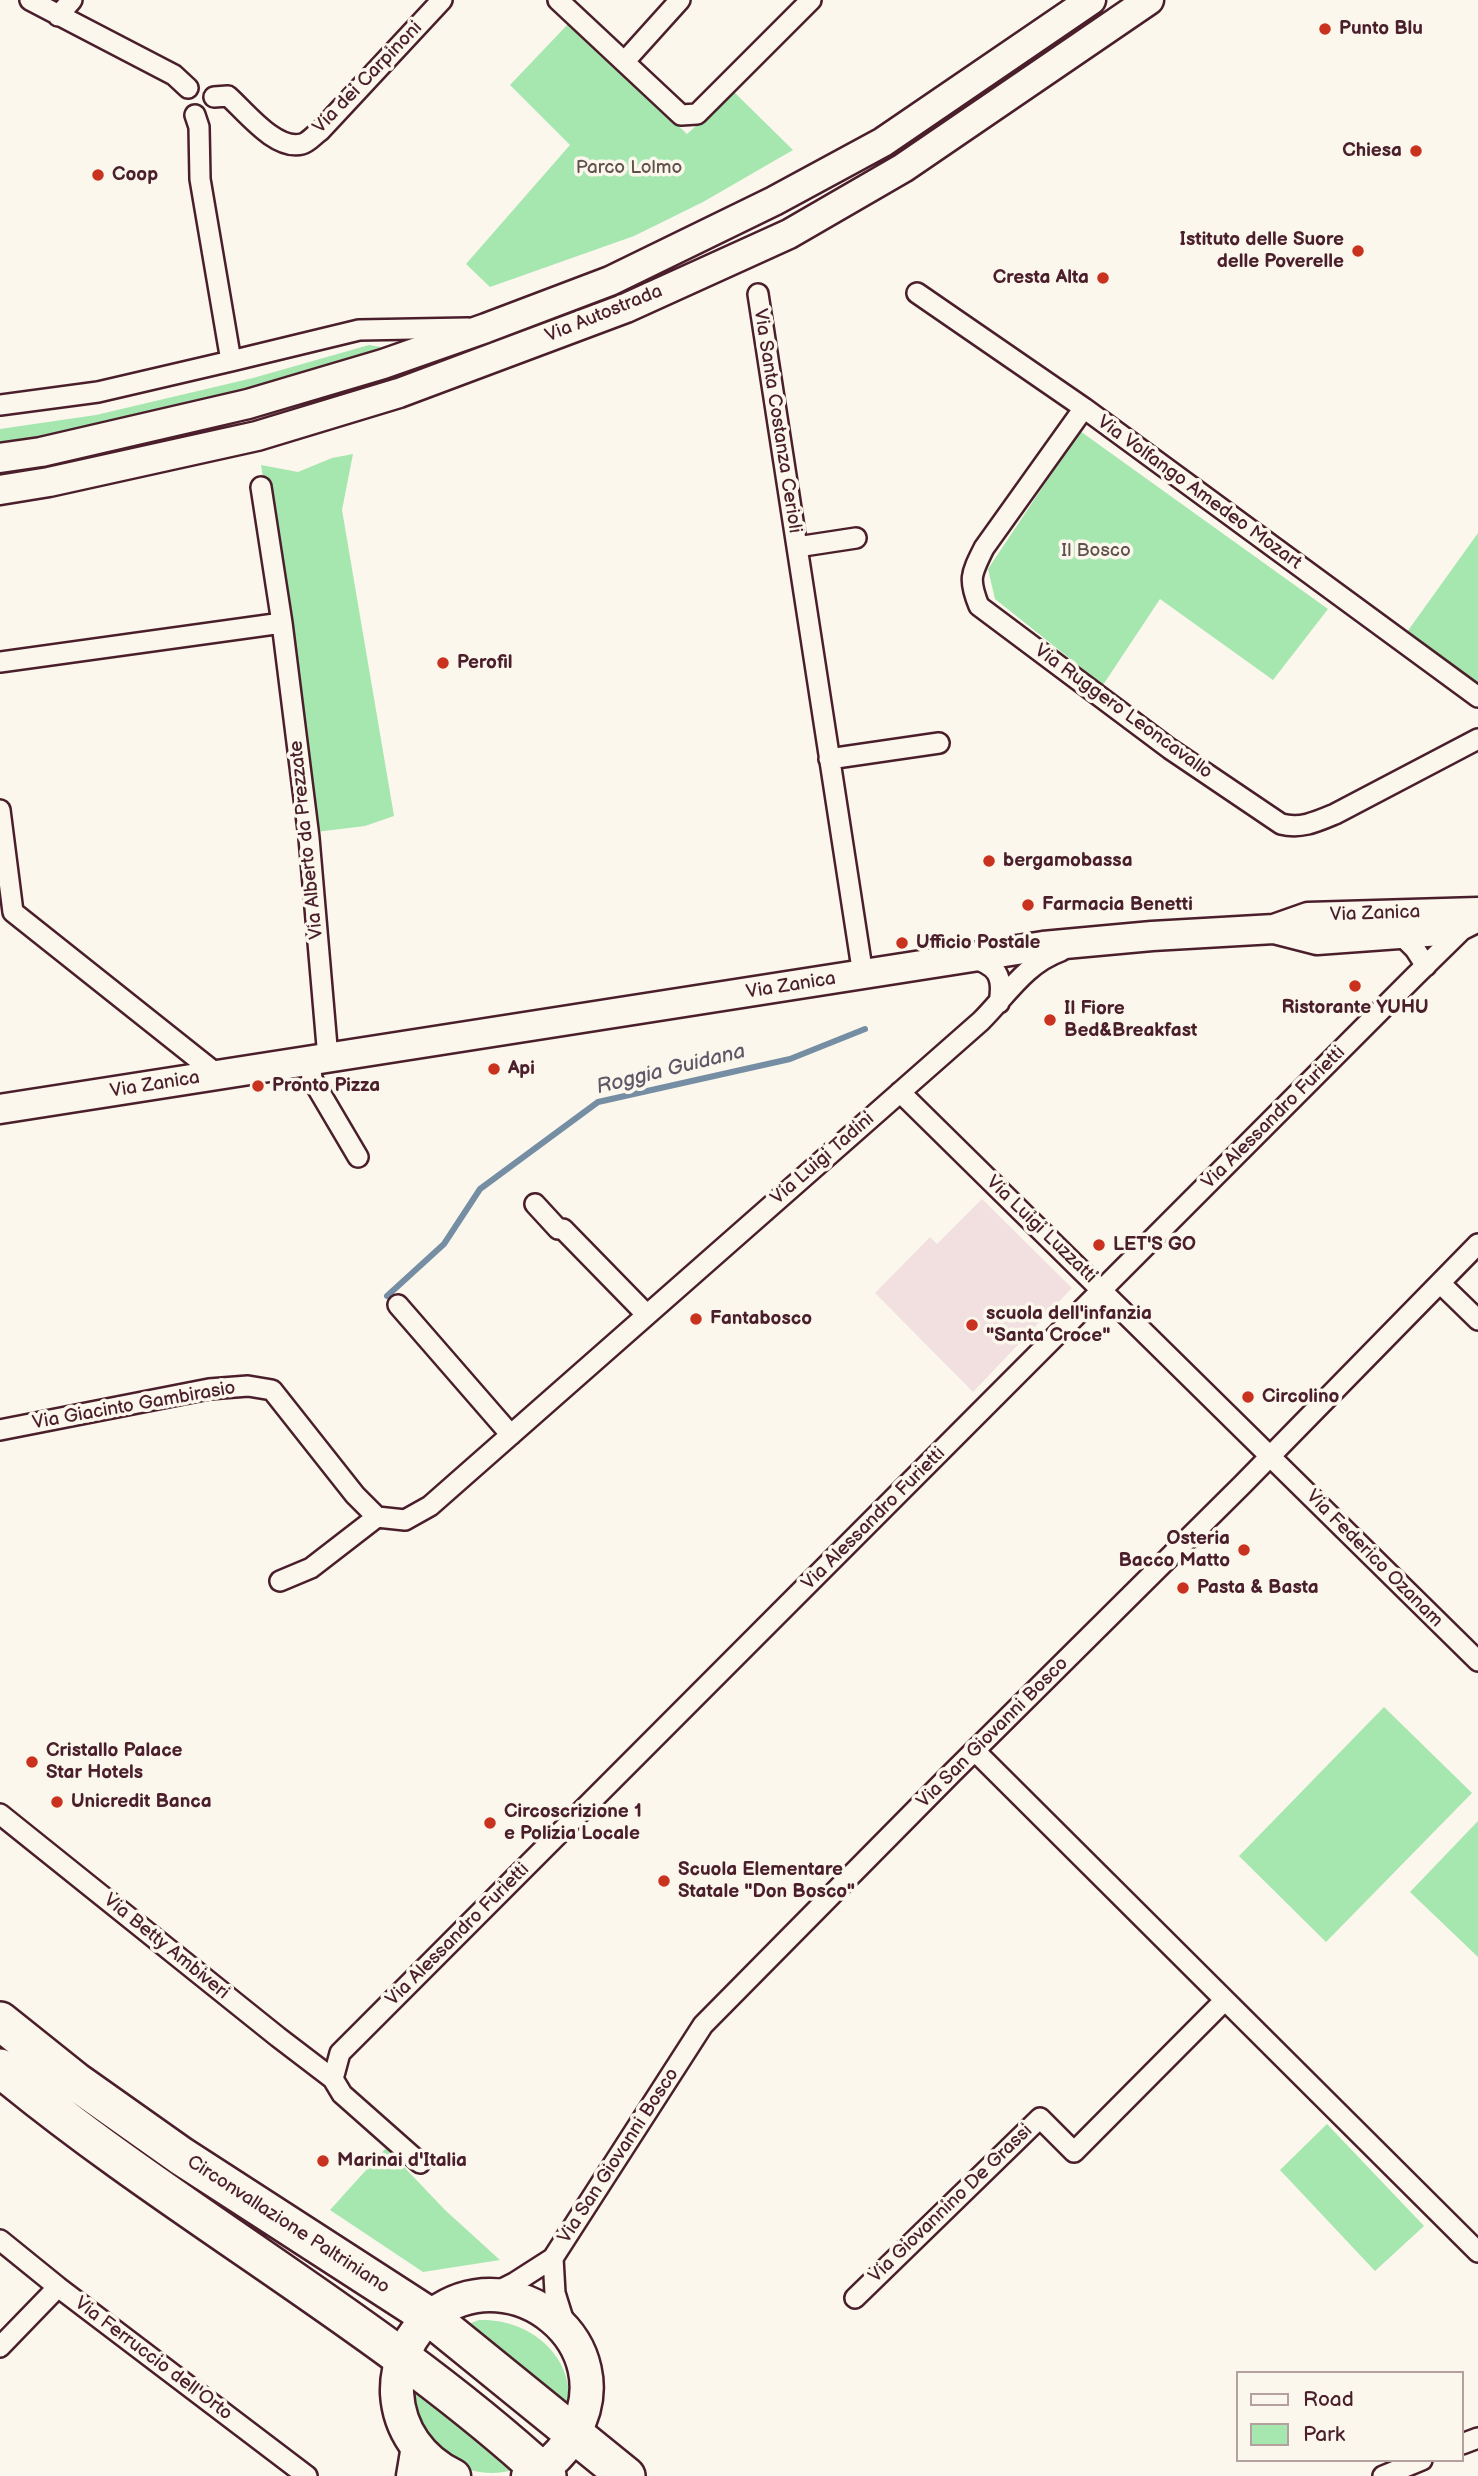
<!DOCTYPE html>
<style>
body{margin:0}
#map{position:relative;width:1478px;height:2476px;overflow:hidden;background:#fbf7ec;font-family:"Balsamiq Sans",sans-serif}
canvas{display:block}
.legend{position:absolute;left:1236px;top:2371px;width:228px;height:91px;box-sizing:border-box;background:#fbf7ec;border:2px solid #b4a19f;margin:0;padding:9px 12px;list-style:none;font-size:21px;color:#4a1f2b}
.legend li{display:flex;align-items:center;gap:14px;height:35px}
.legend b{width:35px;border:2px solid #b4a19f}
</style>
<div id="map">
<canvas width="1478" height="2476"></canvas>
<ul class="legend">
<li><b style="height:9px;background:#fbf7ec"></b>Road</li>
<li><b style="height:19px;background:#a6e6af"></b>Park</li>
</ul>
</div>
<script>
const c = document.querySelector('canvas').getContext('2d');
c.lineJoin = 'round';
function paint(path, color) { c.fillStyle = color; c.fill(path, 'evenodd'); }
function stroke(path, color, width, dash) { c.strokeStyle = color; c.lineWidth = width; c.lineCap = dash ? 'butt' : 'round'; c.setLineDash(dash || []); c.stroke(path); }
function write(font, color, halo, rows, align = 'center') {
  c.font = font + ' "Balsamiq Sans",sans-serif'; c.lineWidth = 7; c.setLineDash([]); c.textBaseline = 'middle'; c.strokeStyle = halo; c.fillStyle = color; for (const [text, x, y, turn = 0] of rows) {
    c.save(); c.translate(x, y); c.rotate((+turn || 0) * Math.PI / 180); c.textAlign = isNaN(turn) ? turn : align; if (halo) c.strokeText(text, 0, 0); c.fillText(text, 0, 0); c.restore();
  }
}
paint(new Path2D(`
 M982 1199 1072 1288 973 1392 875 1293 930 1237 937 1244Z`), '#f2e0e1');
paint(new Path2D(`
 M569 23 687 134 734 92 793 150 703 202 634 236 490 287 466 264 570 145 510 85Z
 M369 345 399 350 288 386 0 451V429L96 415 253 378Z
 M1080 431 1328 609 1273 680 1160 599 1103 685 995 599 988 569Z
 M353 454 342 510 394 816 365 826 316 832 261 465 298 472 332 458Z
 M1478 533V683L1407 632Z
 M1384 1707 1472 1793 1326 1942 1239 1856Z
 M1478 1821V1957L1410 1892Z
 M1327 2124 1424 2226 1375 2271 1280 2170Z
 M386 2148 445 2210 500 2260 423 2272 330 2210Z
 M479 2320C527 2318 573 2353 569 2404L567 2405 470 2327 471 2323Z
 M415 2390H419L513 2470C494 2475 472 2474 455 2463 434 2449 408 2416 415 2390Z`), '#a6e6af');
stroke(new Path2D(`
 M387 1296 444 1244 480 1189 598 1102 790 1059 865 1029`), '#758ea3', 6);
const street = new Path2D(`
 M30 0 174 75 188 88
 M558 0 681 115 697 114 811 0
 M58 16 72 0
 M625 61 680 0
 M214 97 228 96C246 112 276 151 302 144 309 142 314 135 320 131L442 0
 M917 293 1084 408 1478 697
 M758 294 863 975
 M231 361 359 330 468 328
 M0 405 98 392 231 361 200 179 199 127 195 115
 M1084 408 984 548C971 574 968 579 979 606L1170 749 1281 824C1301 829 1316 822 1335 814L1478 739
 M261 487 282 623
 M797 547 856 538
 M0 662 282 623 309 838 328 1058
 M829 759 939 743
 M0 810 13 912 218 1075
 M1399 933 1415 949 1426 966
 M971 958C997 965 1004 976 999 1003
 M310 1061 312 1079 358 1157
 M900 1092 1478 1661
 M535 1204 558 1229H563L647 1315
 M1440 1283 1478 1320
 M398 1305 511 1435
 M0 1430 209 1389 248 1386 272 1390 355 1495 377 1517
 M377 1517 405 1520 430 1506 981 1021C1007 995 1025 964 1061 951
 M280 1581 311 1568 377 1517
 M975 1751 1478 2252
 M0 1814 278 2037 333 2079 342 2094 420 2163
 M333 2079 340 2053 364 2029 1415 976 1462 930 1478 922
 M0 2240 58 2287 307 2476
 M553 2258 555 2293 565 2325
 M492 2294 514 2283 553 2258 703 2025 953 1772 1242 1485 1478 1244
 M855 2298 1040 2118 1074 2152 1225 2000
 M0 2347 58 2287
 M1462 2444 1478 2438
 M1383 2476 1422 2460`);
const secondary = new Path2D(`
 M0 458 41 452 248 404 383 364 486 328 610 281 774 201 883 142 1091 0
 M0 490 49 482 257 436 399 393 626 308 789 234 903 168 1149 0
 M1274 929 1317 940 1454 930
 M0 1109 1043 946 1152 936 1274 929 1308 917 1478 912
 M411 2476 416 2446`);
const primary = new Path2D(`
 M454 2476C421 2460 399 2430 397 2393 396 2363 410 2332 434 2314 515 2255 624 2345 574 2433 563 2453 549 2467 528 2476`);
const highway = new Path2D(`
 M0 2021 75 2081 181 2156 430 2317 626 2476
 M0 2068C175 2213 379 2322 547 2476`);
stroke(street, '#4a1f2b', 24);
stroke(secondary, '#4a1f2b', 33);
stroke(primary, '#4a1f2b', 37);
stroke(highway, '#4a1f2b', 42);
stroke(street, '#fbf7ec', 19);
stroke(secondary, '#fbf7ec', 28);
stroke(primary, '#fbf7ec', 32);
stroke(highway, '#fbf7ec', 37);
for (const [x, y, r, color] of [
 [1325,29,7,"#c8321e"],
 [1416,151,7,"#c8321e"],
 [98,175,7,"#c8321e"],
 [1358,251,7,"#c8321e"],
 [1103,278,7,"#c8321e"],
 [443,663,7,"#c8321e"],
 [989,861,7,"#c8321e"],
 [1028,905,7,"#c8321e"],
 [902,943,7,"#c8321e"],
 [1355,986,7,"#c8321e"],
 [1050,1020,7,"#c8321e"],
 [494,1069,7,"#c8321e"],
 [258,1086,7,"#c8321e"],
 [1099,1245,7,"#c8321e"],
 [696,1319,7,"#c8321e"],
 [972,1325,7,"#c8321e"],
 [1248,1397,7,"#c8321e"],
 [1244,1550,7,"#c8321e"],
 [1183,1588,7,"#c8321e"],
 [32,1762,7,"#c8321e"],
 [57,1802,7,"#c8321e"],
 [490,1823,7,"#c8321e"],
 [664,1881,7,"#c8321e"],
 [323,2161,7,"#c8321e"]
]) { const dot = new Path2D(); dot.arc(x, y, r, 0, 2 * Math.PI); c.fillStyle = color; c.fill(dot); stroke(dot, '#fbf7ec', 2.5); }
write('bold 19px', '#4a1f2b', '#fbf7ec', [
 ["Punto Blu",1339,29],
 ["Chiesa",1402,151,"right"],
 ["Coop",112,175],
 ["Istituto delle Suore",1344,240,"right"],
 ["delle Poverelle",1344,262,"right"],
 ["Cresta Alta",1089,278,"right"],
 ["Perofil",457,663],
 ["bergamobassa",1003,861],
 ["Farmacia Benetti",1042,905],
 ["Ufficio Postale",916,943],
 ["Ristorante YUHU",1355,1008,"center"],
 ["Il Fiore",1064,1009],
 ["Bed&Breakfast",1064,1031],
 ["Api",508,1069],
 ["Pronto Pizza",272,1086],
 ["LET'S GO",1113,1245],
 ["scuola dell'infanzia",986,1314],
 ["\"Santa Croce\"",986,1336],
 ["Fantabosco",710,1319],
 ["Circolino",1262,1397],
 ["Osteria",1230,1539,"right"],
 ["Bacco Matto",1230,1561,"right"],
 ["Pasta & Basta",1197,1588],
 ["Cristallo Palace",46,1751],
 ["Star Hotels",46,1773],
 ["Unicredit Banca",71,1802],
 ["Circoscrizione 1",504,1812],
 ["e Polizia Locale",504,1834],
 ["Scuola Elementare",678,1870],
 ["Statale \"Don Bosco\"",678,1892],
 ["Marinai d'Italia",337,2161]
], 'left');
write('19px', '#4a1f2b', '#fbf7ec', [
 ["Via dei Carpinoni",368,78,-46],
 ["Via Autostrada",604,314,-22],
 ["Via Santa Costanza Cerioli",777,421,81],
 ["Via Volfango Amedeo Mozart",1199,493,36],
 ["Via Ruggero Leoncavallo",1123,712,36],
 ["Via Alberto da Prezzate",307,840,-96],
 ["Via Zanica",1375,914,-2],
 ["Via Zanica",791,986,-9],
 ["Via Zanica",155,1085,-9],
 ["Via Alessandro Furietti",1274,1118,-45],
 ["Via Luigi Tadini",823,1159,-41],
 ["Via Luigi Luzzatti",1041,1230,44],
 ["Via Giacinto Gambirasio",134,1406,-10],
 ["Via Alessandro Furietti",874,1519,-45],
 ["Via Federico Ozanam",1374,1559,45],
 ["Via San Giovanni Bosco",993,1733,-45],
 ["Via Alessandro Furietti",458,1935,-45],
 ["Via Betty Ambiveri",166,1947,39],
 ["Via San Giovanni Bosco",619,2156,-57],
 ["Via Giovannino De Grassi",951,2204,-44],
 ["Circonvallazione Paltriniano",288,2225,33],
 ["Via Ferruccio dell'Orto",153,2359,37]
]);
write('19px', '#61514c', '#fbf7ec', [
 ["Parco Lolmo",629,168],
 ["Il Bosco",1096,551]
]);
write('italic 21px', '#5f5667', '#fbf7ec', [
 ["Roggia Guidana",671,1070,-14]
]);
</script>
